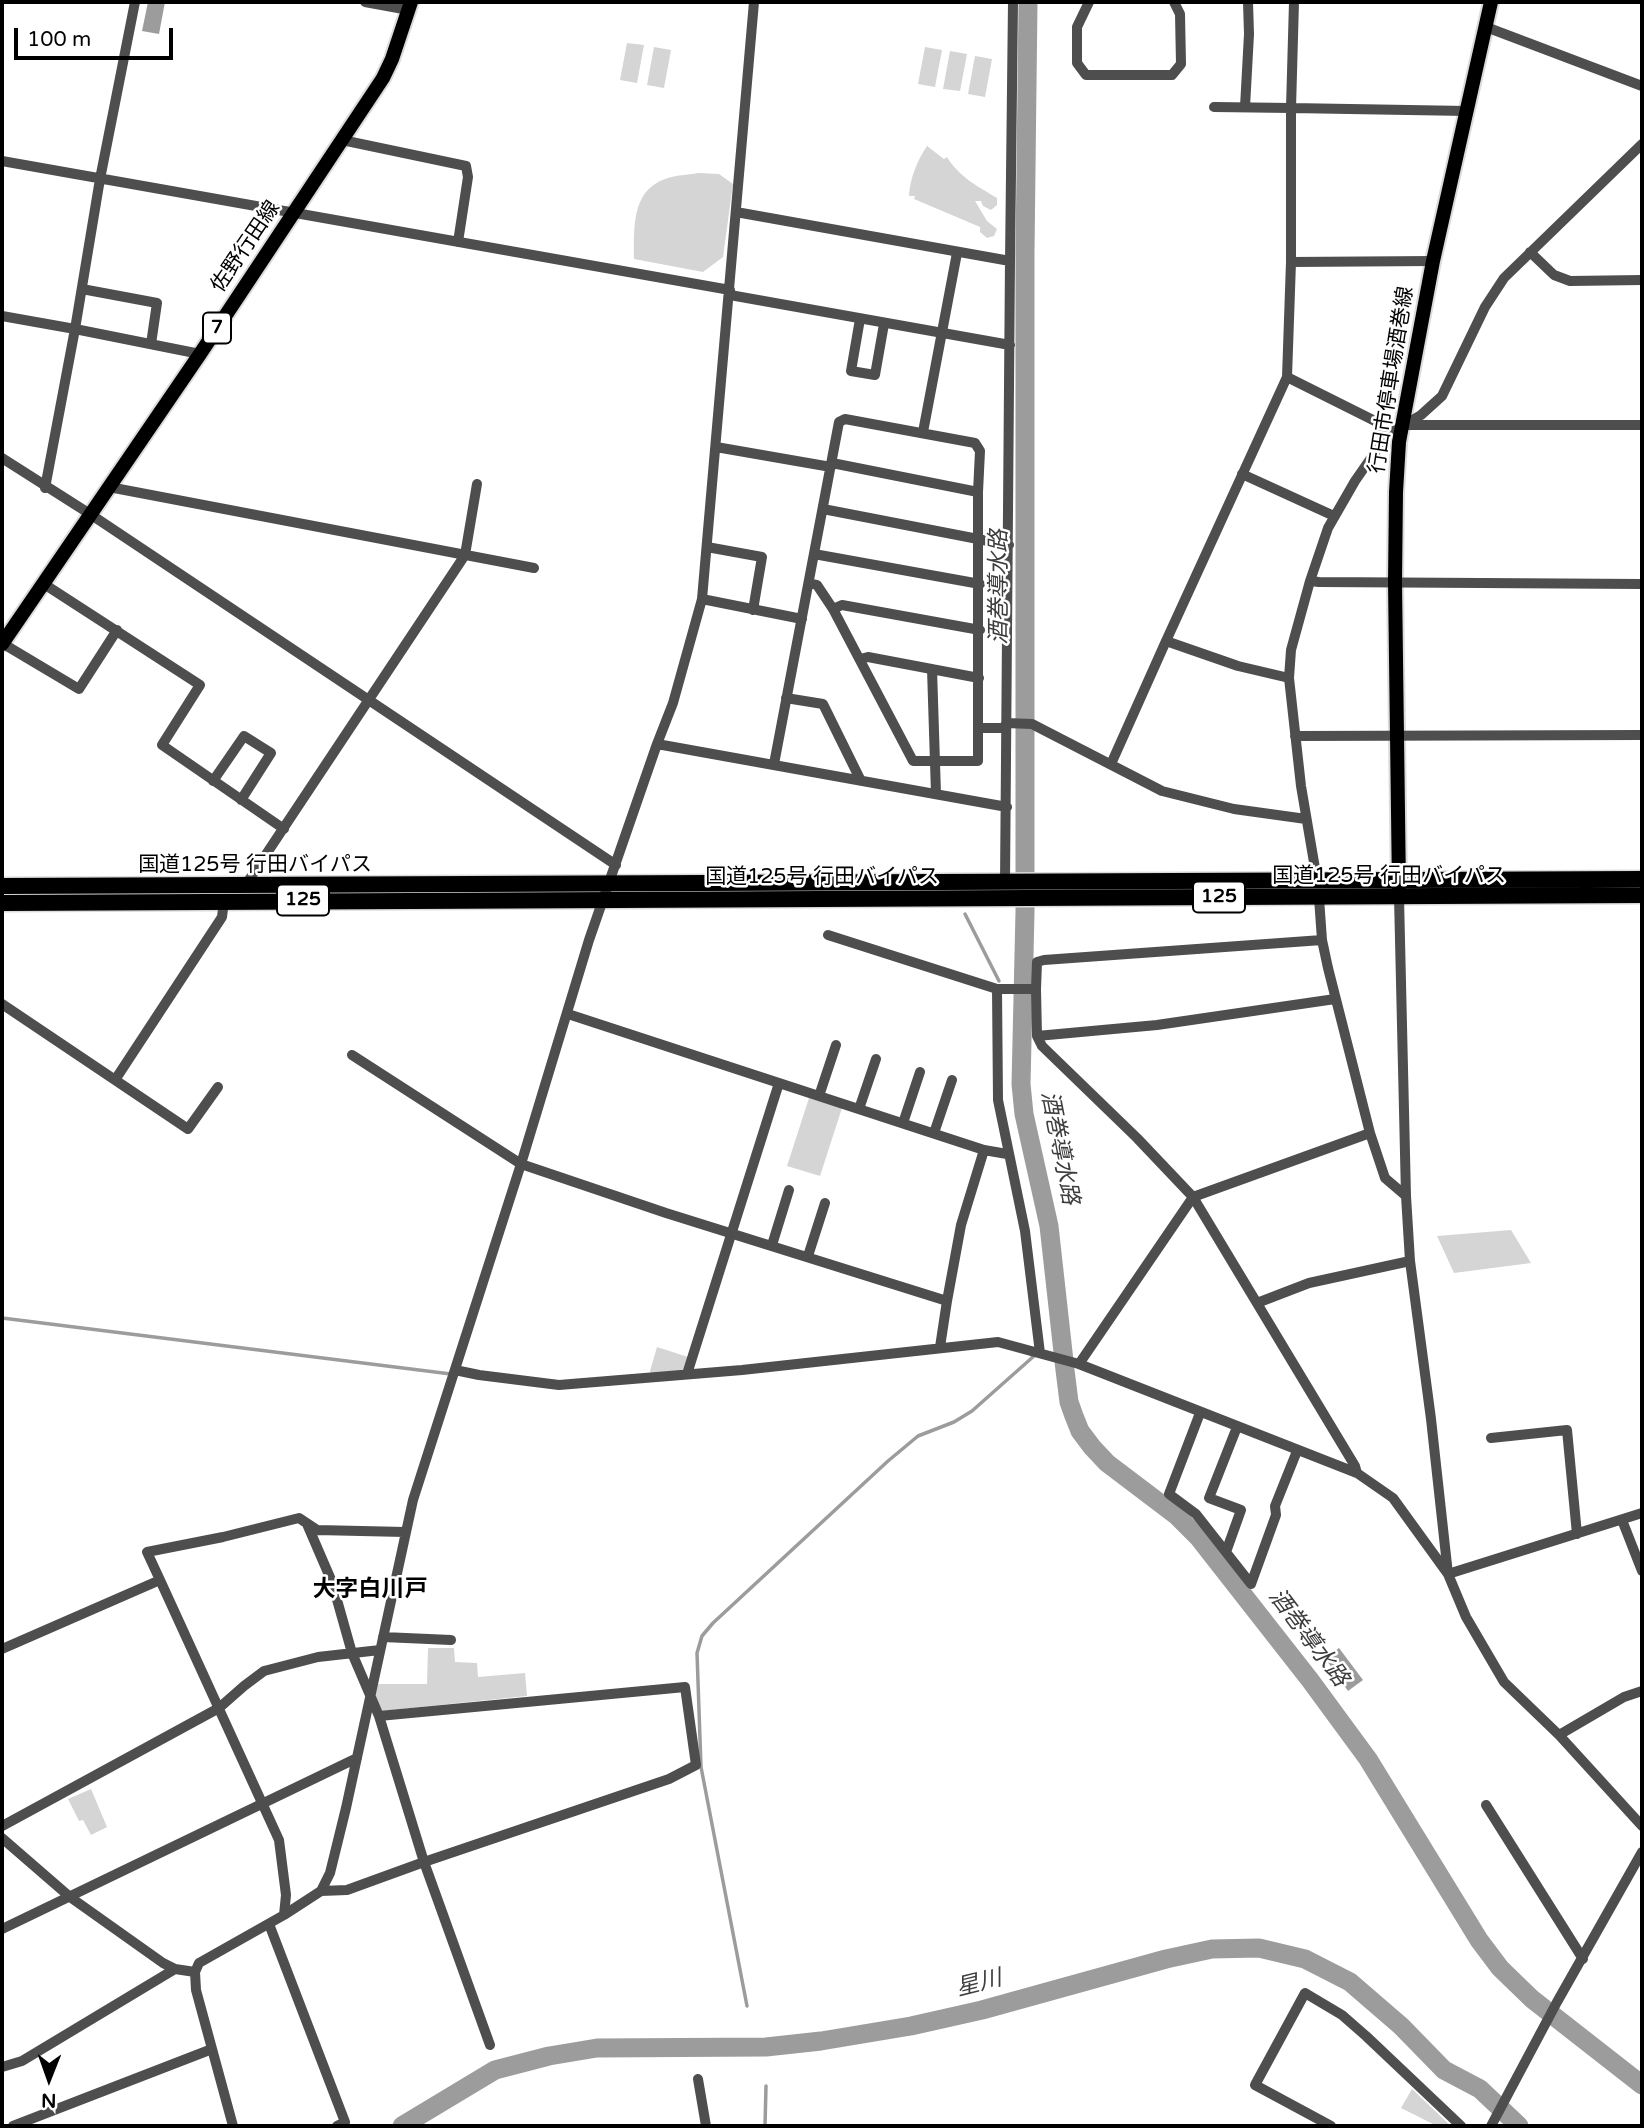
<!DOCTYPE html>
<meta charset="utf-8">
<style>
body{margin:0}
#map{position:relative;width:1644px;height:2128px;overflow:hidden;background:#fff;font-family:"Varela Round",sans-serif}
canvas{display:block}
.frame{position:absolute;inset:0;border:4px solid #000;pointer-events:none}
.north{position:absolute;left:14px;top:2044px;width:70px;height:70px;-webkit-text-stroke:5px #fff;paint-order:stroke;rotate:181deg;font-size:19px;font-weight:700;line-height:28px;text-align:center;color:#000}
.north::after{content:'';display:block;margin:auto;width:24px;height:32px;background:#000;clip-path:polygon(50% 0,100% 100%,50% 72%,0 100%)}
.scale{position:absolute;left:14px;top:28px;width:159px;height:32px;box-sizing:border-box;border:4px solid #000;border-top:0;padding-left:9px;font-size:21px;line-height:24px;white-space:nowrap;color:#000;-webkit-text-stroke:5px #fff;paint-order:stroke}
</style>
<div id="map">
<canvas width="1644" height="2128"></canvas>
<div class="frame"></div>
<div class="north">N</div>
<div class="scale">100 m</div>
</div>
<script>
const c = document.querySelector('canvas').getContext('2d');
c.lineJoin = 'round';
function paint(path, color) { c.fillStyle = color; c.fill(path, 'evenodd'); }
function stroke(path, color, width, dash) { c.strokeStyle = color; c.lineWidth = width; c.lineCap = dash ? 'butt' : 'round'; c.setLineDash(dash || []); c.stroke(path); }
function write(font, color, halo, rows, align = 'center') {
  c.font = font + ' "Varela Round","Noto Sans JP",sans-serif'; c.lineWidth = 5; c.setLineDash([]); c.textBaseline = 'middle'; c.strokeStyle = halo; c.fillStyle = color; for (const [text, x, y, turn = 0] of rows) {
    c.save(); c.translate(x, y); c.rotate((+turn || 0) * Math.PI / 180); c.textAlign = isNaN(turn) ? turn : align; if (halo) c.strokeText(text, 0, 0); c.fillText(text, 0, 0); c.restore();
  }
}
paint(new Path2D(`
 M627 43 644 45 637 83 620 80Z
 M654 47 671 50 664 88 647 85Z
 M925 47 942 50 935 87 918 84Z
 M950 51 967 54 960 91 943 89Z
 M975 56 992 59 985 97 968 94Z
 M927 146 944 159 947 157C959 177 979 187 997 198V205L991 210 983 206 981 201H975L987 221 997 229 994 236 987 238 980 232V227L914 199 915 196H909C910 178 917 161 927 146Z
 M698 173 719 174 733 184 723 257 703 272 634 259C634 229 631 191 665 179 675 175 688 175 698 173Z
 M809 1098 842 1108 820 1176 787 1166Z
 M1511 1230 1531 1263 1454 1273 1437 1236Z
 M657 1347 688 1357 683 1372 651 1375 650 1371Z
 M428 1648H454L455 1662 477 1663 478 1677 525 1673 527 1696 381 1711 374 1695 378 1684H427Z
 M91 1789 107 1827 91 1835 83 1820 79 1821 68 1799Z
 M1412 2089 1451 2126H1437L1401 2108Z`), '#d5d5d5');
paint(new Path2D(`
 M148 2H165L159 34 142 31Z
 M1339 1648 1363 1680 1348 1691 1325 1658Z`), '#9c9c9c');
stroke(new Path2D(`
 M965 914 999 981
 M2 1318 451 1374
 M747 2006 701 1767 697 1653 702 1636 713 1623 888 1461 918 1436 954 1422 972 1411 1034 1356H1032
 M765 2126 766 2086`), '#9c9c9c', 3.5);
stroke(new Path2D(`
 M1028 2 1025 252V912L1021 1084 1024 1114 1049 1226 1065 1370 1069 1402 1074 1416 1080 1431 1092 1447 1107 1463 1177 1516 1198 1537 1310 1680 1368 1759 1479 1940 1500 1968 1532 1999 1642 2085
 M402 2126 495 2070 549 2056 597 2048 766 2047 821 2041 911 2026 982 2010 1166 1959 1212 1949 1259 1948 1305 1959 1350 1982 1401 2026 1444 2070 1480 2089 1519 2126`), '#9c9c9c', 19);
const major = new Path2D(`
 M2 644 200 354 383 78 392 59 411 2
 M1399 889 1395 582 1396 492 1399 442 1433 261 1491 2`);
const highway = new Path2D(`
 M2 886 1642 879
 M2 903 1642 895`);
stroke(major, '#dbdbdb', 18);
stroke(highway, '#dbdbdb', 19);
stroke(new Path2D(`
 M135 2 100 179 75 329 200 354
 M365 2 409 10
 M1089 2 1077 27V63L1086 75H1172L1181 64 1180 14 1174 2
 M1294 2 1291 108 1467 111
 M1486 27 1642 86
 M1214 107 1291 108V262L1433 261
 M1245 107 1249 34 1248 2
 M342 140 466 166 468 177 458 242
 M2 161 730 290
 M736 212 1010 261 1005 883
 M1530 252 1554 275 1570 281 1642 280
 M1010 261 1013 2
 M82 289 157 303 151 344
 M730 295 1010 345
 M2 316 75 329 45 488
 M860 319 851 371 875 375 884 324
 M1287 377 1379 423 1387 435
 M1404 425H1642
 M923 432 957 253
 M716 447 831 467
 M2 458 90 514 616 865
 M832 463 978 492
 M1242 474 1334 516
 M109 487 534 568
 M823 509 1009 545
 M707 547 762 557 753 610
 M814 554 980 584
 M1310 581 1319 582 1642 584
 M44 584 200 685 162 745 284 829
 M702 599 802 619
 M833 609 842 605 980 630
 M1166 641 1287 377 1291 262
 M2 643 79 689 117 630
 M860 659 868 657 979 678
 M932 669 936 794
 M786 698 823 704 860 779
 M1006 723 1032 724 1162 791 1234 809 1306 819
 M979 728H1006
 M1295 736 1642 735
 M657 744 1007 807
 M774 764 839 422 845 419 975 443 980 451 978 492V761H913L833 609 817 585 809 583
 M1111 764 1166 641 1238 666 1289 678
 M213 781 244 736 271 753 241 800
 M1317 880 1301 786 1289 678 1291 650 1310 581 1328 528 1355 481 1387 435 1421 415 1442 396 1485 307 1504 278 1642 144
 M245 886 465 555 477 484
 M1399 897 1406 1196 1410 1261 1431 1419 1448 1574 1466 1617 1504 1682 1559 1735 1642 1826
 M1319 898 1322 940 1328 968 1370 1133 1385 1178 1406 1196
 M828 935 997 989 998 1100 1025 1231 1040 1353
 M997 989H1036L1037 1036 1157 1025 1335 999
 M1036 989 1037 962 1044 960 1322 940
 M2 1004 188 1129 218 1087
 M568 1014 779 1083 687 1374
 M1037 1036 1042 1046 1137 1138 1193 1197 1355 1466 1357 1473
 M352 1055 521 1164 666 1213 947 1301 940 1347
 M115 1080 222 917 224 901
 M779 1083 984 1150 1007 1154
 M819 1096 836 1045
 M859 1109 876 1059
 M903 1123 920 1072
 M934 1133 952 1080
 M772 1245 789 1190
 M808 1256 825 1203
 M947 1301 961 1225 984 1150
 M1257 1303 1309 1283 1410 1261
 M1079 1364 1193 1197 1370 1133
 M455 1370 479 1375 559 1385 742 1370 998 1342 1079 1364 1357 1473 1393 1498 1448 1574 1642 1513
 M1200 1413 1169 1494 1196 1514 1251 1584 1276 1515 1275 1506 1297 1451
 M1491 1438 1567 1430 1577 1534
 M1622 1520 1642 1571
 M307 1524 332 1582 352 1653 379 1716 685 1687 696 1765 669 1779 424 1862 490 2045
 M1226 1552 1241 1510 1209 1498 1237 1427
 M160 1580 147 1552 223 1537 299 1518 317 1530 405 1532
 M383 1637 451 1640
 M2 1649 160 1580 279 1840 286 1895 284 1915
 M1559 1735 1624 1697 1642 1691
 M1486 1805 1583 1959
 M2 1826 219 1708 244 1686 264 1671 318 1657 380 1650
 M2 1838 70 1897 163 1963 175 1969 195 1972
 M321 1891 347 1890 424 1862 379 1716
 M269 1924 345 2122 337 2126
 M2 1929 357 1758
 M2 2067 22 2061 175 1969
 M698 2079 706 2126
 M13 2126 212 2049
 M233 2126 196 1990 195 1972 199 1963 284 1915 321 1891 330 1873 346 1808 413 1500 521 1164 589 940 657 744 673 703 702 599 754 2
 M1331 2126 1255 2085 1305 1993 1342 2015 1366 2036 1461 2126
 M1491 2126 1557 2002 1642 1852`), '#4e4e4e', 10);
stroke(major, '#000', 14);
stroke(highway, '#000', 16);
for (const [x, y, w] of [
 [217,328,28],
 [1219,897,52],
 [303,900,52]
]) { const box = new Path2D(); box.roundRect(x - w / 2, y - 15.5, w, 31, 5); c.fillStyle = '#fff'; c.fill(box); stroke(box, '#000', 2); }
write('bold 19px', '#000', null, [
 ["7",217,328],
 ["125",1219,897],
 ["125",303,900]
]);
write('21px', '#000', '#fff', [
 ["佐野行田線",246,247,-56],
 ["行田市停車場酒巻線",1392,380,-81],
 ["国道125号 行田バイパス",255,865],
 ["国道125号 行田バイパス",1389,876],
 ["国道125号 行田バイパス",822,877]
]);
write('italic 23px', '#3d3d3d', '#fff', [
 ["酒巻導水路",1000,587,-90],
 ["酒巻導水路",1059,1148,79],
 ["酒巻導水路",1308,1638,53],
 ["星川",979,1984,-14]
]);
write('bold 23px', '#000', '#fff', [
 ["大字白川戸",370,1590]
]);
</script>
